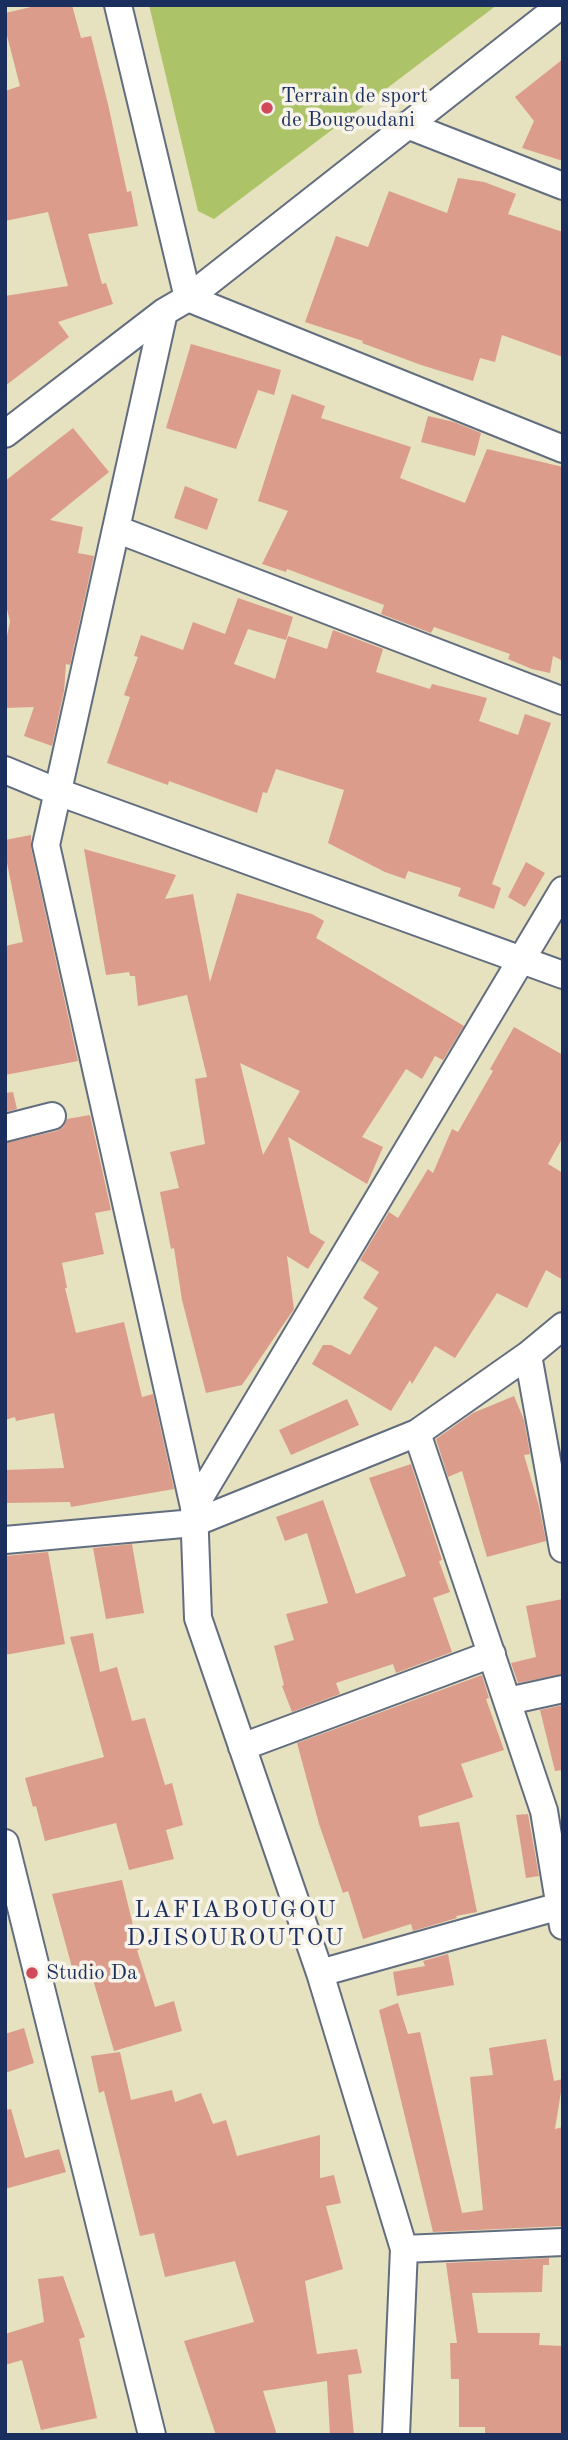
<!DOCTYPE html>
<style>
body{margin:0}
#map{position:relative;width:568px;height:2440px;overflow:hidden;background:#e6e1be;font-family:"Old Standard TT",serif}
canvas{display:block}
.frame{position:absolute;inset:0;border:7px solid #1b2f5e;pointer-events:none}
</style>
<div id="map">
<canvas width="568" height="2440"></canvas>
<div class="frame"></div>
</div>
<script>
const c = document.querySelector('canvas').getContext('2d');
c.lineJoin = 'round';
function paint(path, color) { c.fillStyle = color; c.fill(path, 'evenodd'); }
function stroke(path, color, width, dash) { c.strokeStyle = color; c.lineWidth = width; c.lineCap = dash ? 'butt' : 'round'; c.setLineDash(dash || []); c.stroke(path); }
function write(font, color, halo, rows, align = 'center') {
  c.font = font + ' "Old Standard TT",serif'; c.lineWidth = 7; c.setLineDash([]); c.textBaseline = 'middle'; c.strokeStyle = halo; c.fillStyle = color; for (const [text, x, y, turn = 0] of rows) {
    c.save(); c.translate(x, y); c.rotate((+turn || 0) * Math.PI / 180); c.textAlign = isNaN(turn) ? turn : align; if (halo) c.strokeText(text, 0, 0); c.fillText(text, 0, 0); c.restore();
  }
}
paint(new Path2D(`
 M149 5H497L214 219 198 211Z`), '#adc368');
paint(new Path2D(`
 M40 5H72L81 38 91 36 108 104 127 192 131 191 138 226 88 234 102 284 106 283 113 304 58 322 69 337 5 386V296L68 286 48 212 5 221V91L20 86 5 28V13Z
 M563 59V161L522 148 534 121 515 97Z
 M458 178 484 182 516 194 508 214 563 232V357L502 335 495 362 480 358 473 381 421 365 362 343 363 341 305 322 336 236 368 247 389 191 447 213Z
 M191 344 281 370 274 395 258 390 236 449 166 428Z
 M292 394 325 406 321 418 411 447 400 478 465 503 487 449 563 467V661L553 656 550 673 532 669 508 659 510 654 434 627 431 633 381 614 384 605 287 569 286 572 262 564 288 511 258 501Z
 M428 416 454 422 481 433 475 456 421 442Z
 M73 428 109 472 50 520 83 527 78 553 94 556 70 665 66 664 64 691 52 746 24 736 34 707 5 708V646L10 621 5 602V481Z
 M185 486 218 499 207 530 174 518Z
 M238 598 293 617 286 640 248 629 234 664 275 679 288 636 327 649 333 630 383 649 376 672 430 689 432 684 487 698 479 721 518 735 525 714 551 723 492 884 501 888 494 909 458 896 461 888 408 871 405 879 385 872 328 843 344 790 276 769 267 793 263 792 257 813 169 781 168 785 107 763 130 697 124 695 138 657 134 656 141 635 183 650 193 622 225 634Z
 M31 835V848L78 1061 5 1075V946L23 942 5 853V840Z
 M84 849 176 875 165 899 193 894 210 982 237 893 312 914 324 921 316 938 464 1026 443 1060 435 1056 422 1079 406 1069 362 1137 383 1147 367 1184 288 1137 310 1233 325 1242 308 1269 287 1256 294 1309 242 1385 206 1393 182 1300 174 1248 171 1249 160 1192 179 1188 170 1152 205 1144 195 1079 207 1077 187 995 138 1006 135 976H130L129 972 106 975ZM240 1063 300 1091 263 1155Z
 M526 862 545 873 525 907 508 897Z
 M514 1027 563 1055V1137L548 1164 563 1173V1280L546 1270 527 1308 497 1293 455 1358 435 1346 412 1384 410 1380 391 1411 312 1364 323 1345H331L350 1355 378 1308 363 1298 379 1272 360 1260 389 1212 398 1218 428 1169 433 1173 452 1129 458 1132 493 1071 490 1069Z
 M13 1092 17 1109 5 1112V1093Z
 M90 1115 111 1210 95 1213 104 1254 62 1263 67 1288H65L76 1333 124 1322 142 1397 153 1394 174 1489 71 1507 70 1502 5 1503V1470L64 1468 54 1413 16 1421 15 1417 5 1420V1143L56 1131 63 1127 67 1119Z
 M514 1396 524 1420 530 1454 524 1455 539 1506 546 1541 487 1557 462 1471 448 1477 436 1439 473 1413Z
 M347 1399 359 1425 291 1455 279 1430Z
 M411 1464 442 1560 439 1561 450 1592 433 1598 452 1652 396 1673 393 1664 336 1683 340 1694 292 1712 282 1686 284 1685 274 1646 294 1640 286 1614 328 1603 307 1533 285 1541 276 1517 323 1500 356 1594 406 1576 369 1478Z
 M132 1544 144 1613 106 1619 93 1548Z
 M48 1552 65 1644 5 1655V1556Z
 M563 1599V1674L518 1683 511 1663 536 1657 526 1606Z
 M93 1633 100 1672 117 1667 132 1721 145 1718 165 1785 172 1783 183 1825 166 1830 174 1859 129 1870 116 1823 45 1841 36 1806 33 1807 25 1778 104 1757 70 1637Z
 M482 1675 489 1698 486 1699 504 1750 461 1764 473 1797 418 1816 420 1827 459 1822 477 1912 456 1916 457 1918 413 1931 411 1924 363 1939 348 1891 343 1893 319 1824 297 1743Z
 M563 1705V1770L555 1771 540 1710Z
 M528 1814 539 1876 526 1878 516 1815Z
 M122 1880 139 1950H137L155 2007 174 2001 182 2031 114 2051 89 1966 73 1971 52 1894Z
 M448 1954 454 1985 397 1996 393 1972 425 1966 423 1961Z
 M398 2003 408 2034 420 2032 462 2213 483 2210 470 2077 493 2075 489 2048 546 2039 554 2081 563 2079 555 2129 563 2127V2226L433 2232 379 2010Z
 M24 2028 34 2063 5 2073V2034Z
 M120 2052 131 2100 172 2090 175 2102 201 2093 213 2124 226 2120 237 2156 320 2135V2178L334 2175 341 2203 326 2206 343 2269 305 2281 317 2354 357 2349 362 2373 348 2375 354 2435H330L327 2381 263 2391 277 2435H216L184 2341 254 2322 235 2261 165 2277 154 2233 140 2236 104 2091 99 2093 91 2056Z
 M11 2109 25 2158 59 2149 66 2172 5 2189V2110Z
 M549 2258V2265H543L542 2292 472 2293 478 2333H540L539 2345 563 2346V2435H485V2427H459V2379H451L450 2343H457L446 2263Z
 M63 2276 85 2337 79 2339 97 2418 41 2430 22 2360 5 2365V2334L44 2322 38 2279Z`), '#db9c8c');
const minor = new Path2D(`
 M118 5 188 298 563 449
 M407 125 563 186
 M164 312 46 845 194 1507 198 1618 320 1973 404 2249 396 2435
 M5 434 164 312 188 298 561 5
 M116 529 563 701
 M5 770 58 792 563 975
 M5 1128 52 1116
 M528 1355 563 1549
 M417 1433 544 1811 563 1926
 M194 1507 563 890
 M5 1540 194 1523 417 1433 528 1355 563 1326
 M508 1701 563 1689
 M242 1747 492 1654
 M5 1843 152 2435
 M320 1973 560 1906
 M404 2249 563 2242`);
stroke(minor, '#626d80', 30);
stroke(minor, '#fff', 26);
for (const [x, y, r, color] of [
 [267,108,7,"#d1495b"],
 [32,1973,7,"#d1495b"]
]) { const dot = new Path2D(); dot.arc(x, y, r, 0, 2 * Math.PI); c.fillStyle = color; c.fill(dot); stroke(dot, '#f7f3e8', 2.5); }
write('21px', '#1b2f5e', '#f7f3e8', [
 ["Terrain de sport",281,96],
 ["de Bougoudani",281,120],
 ["Studio Da",46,1973]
], 'left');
c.letterSpacing = '2px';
write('24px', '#1b2f5e', '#f7f3e8', [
 ["LAFIABOUGOU",236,1911],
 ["DJISOUROUTOU",236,1939]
]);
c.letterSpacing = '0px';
</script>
